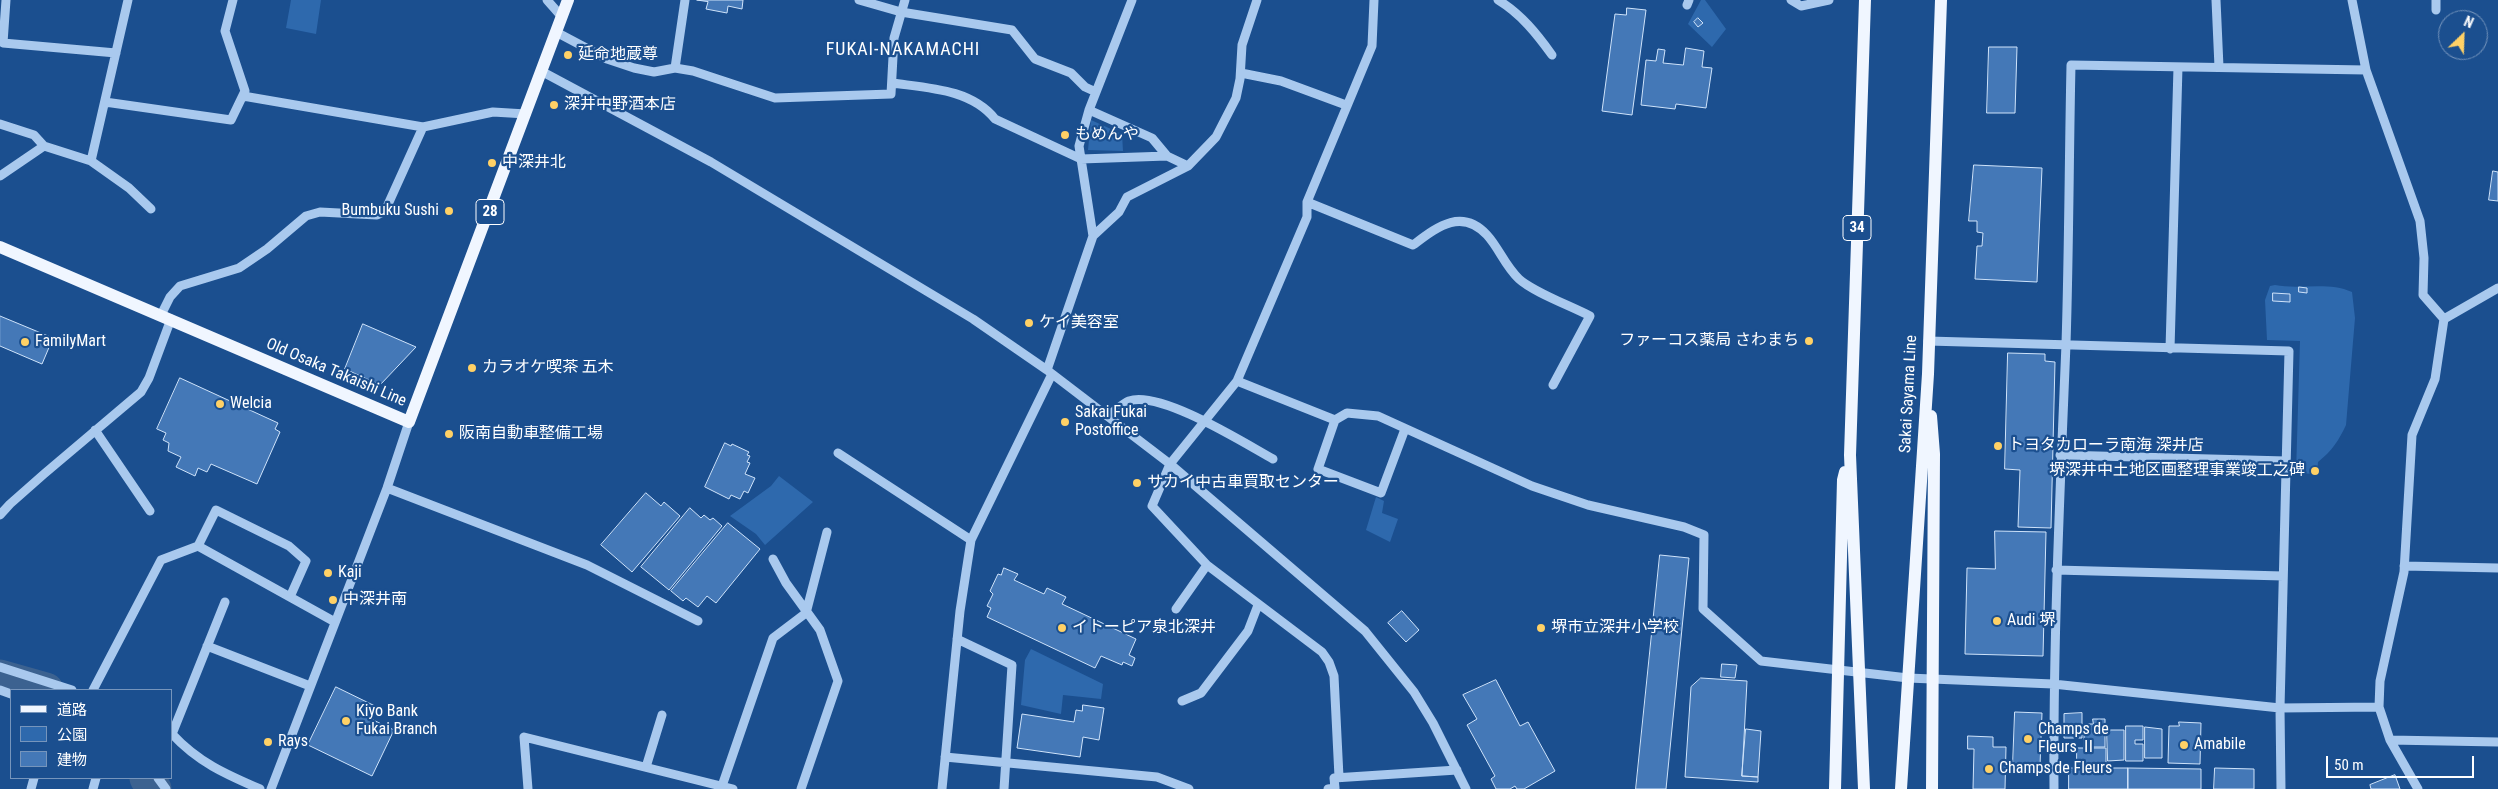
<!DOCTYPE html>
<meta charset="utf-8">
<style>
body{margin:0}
#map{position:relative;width:2498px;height:789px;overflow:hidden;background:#1b4f8f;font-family:"Roboto Condensed","Noto Sans JP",sans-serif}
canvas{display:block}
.legend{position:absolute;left:10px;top:689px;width:162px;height:90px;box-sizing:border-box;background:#1b4f8f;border:1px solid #7695bc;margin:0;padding:6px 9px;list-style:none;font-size:15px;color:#fff}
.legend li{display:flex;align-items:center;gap:10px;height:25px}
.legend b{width:25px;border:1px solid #7695bc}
.north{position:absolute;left:2438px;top:10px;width:50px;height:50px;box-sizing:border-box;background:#1b4f8f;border:1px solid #7695bc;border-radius:50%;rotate:24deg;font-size:14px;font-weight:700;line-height:20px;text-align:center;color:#fff}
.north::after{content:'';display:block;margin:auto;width:18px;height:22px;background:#ffd166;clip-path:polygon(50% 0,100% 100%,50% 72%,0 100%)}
.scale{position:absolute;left:2326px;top:756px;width:148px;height:22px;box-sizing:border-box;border:2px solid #fff;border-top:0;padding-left:6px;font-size:15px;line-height:18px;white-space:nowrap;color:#fff;-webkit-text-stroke:4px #1b4f8f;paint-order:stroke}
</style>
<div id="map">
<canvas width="2498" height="789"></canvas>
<ul class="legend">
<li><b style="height:6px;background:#f0f6ff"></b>道路</li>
<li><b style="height:14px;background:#2e69ad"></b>公園</li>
<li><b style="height:14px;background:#4478b7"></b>建物</li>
</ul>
<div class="north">N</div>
<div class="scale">50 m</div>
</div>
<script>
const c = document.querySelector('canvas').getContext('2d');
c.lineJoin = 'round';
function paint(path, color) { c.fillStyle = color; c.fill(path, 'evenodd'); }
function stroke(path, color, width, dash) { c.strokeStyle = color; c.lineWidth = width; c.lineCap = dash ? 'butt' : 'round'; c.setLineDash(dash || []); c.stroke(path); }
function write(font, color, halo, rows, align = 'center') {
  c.font = font + ' "Roboto Condensed","Noto Sans JP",sans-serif'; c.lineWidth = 4.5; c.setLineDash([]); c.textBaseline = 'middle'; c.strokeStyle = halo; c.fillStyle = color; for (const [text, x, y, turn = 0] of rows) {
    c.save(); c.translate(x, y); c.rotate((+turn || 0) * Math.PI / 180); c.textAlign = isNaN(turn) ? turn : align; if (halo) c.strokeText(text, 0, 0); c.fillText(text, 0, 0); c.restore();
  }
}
paint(new Path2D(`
 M291 0H321L316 34 286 28Z
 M1701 0H1705L1726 29 1712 47 1688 24Z
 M1091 120 1122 134 1123 151 1088 150Z
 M2275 285C2300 290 2328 281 2352 292L2355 318 2346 425C2339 440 2332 451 2318 462L2317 474 2296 473 2300 341 2267 340 2265 300 2270 286Z
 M779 476 813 502 765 545 756 534 730 516 771 486Z
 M1376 497 1384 501 1382 513 1398 519 1390 542 1366 530Z
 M1031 649 1103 684 1101 699 1063 695 1061 714 1021 705 1025 660Z`), '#2e69ad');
stroke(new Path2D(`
 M0 677 46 690
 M147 778 154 789`), '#3c6290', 35);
const building = new Path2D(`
 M697 0H743L742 9 728 6 727 13 706 9 708 2Z
 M1627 8 1646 10 1632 115 1602 111 1615 14 1626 15Z
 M1698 18 1703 23 1698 27 1694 22Z
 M1989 47H2017L2015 113H1987Z
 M1686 48 1704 51 1702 67 1712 68 1706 108 1676 104 1675 109 1641 105 1646 60 1656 61 1658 49 1665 50 1663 63 1683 65Z
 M1974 165 2042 168 2037 282 1975 279 1977 246H1982L1983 233 1977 232V221H1969Z
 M2493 171 2498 172V201L2489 200Z
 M2299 287 2307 288V293L2299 292Z
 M2273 293 2290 294V302L2273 301Z
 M0 316 53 338 42 364 0 346Z
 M363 324 416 347 380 385 345 369Z
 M2008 353 2045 354V361L2055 362 2051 528 2018 527 2020 470 2005 469Z
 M180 378 278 423 275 429 280 432 257 484 211 464 207 472 198 468 195 476 176 467 181 457 168 451 169 443 163 440 166 433 157 429Z
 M725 443 731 446 732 444 749 452 747 455 750 456 747 462 750 463 745 474 755 478 748 493 744 491 740 499 731 495 729 499 705 487Z
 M646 493 661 506 664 502 680 516 632 572 601 545Z
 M690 508 701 518 704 515 710 520 713 518 722 526 669 590 641 567Z
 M728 523 760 549 716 603 707 596 698 607 686 598 683 601 671 591Z
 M1995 531 2046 532 2043 656 1965 654 1967 568 1995 569Z
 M1660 555 1689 558 1666 789H1636Z
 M1004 568 1018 574 1014 580 1044 594 1047 588 1066 597 1062 604 1136 639 1129 655 1135 658 1132 666 1123 662 1122 665 1101 656 1095 668 987 617 991 608 987 606 993 594 990 591 998 574 1001 575Z
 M1402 611 1419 630 1406 642 1388 623Z
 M1722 664 1737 665 1735 678 1721 677Z
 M1701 678 1747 681 1742 776 1758 777V782L1685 777 1691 687Z
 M1496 680 1520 726 1528 722 1555 771 1524 789H1517L1515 786 1510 789H1496L1491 779 1495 776 1467 725 1477 719 1463 695Z
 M336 687 375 706 369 718 394 730 372 776 308 745Z
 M1083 705 1104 708 1099 740 1083 737 1080 757 1017 748 1022 714 1074 722 1076 710 1082 711Z
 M2015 712 2042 713 2040 765 2013 764Z
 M2082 713V738H2064V714Z
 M2093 719H2105V747H2084V724H2093Z
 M2179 722 2201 723 2200 764 2168 763 2169 726H2179Z
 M2126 726H2143V740H2135V744H2143V761H2126Z
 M2145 727 2162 729V758H2145Z
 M1746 729 1761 731 1758 777 1742 776Z
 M2107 730H2124V760L2108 761Z
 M1968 736 1993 737V747H2006L2005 789H1973L1974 749H1968Z
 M2077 748H2106V764H2077Z
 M2069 768H2128V789H2069Z
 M2128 768 2201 769V789H2128Z
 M2215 768 2254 769V789H2214Z
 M2395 775 2400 789H2371L2370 785Z`);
paint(building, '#4478b7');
stroke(building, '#cfe3fa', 1);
stroke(new Path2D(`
 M6 0 3 43 116 53
 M547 0 562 17
 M859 0 901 12 1012 30 1035 59 1071 73 1085 87 1096 92
 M1498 0C1521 14 1537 34 1552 55
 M1791 0 1801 6 1829 0
 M2216 0 2219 67
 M2352 0 2366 70 2420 221 2424 258 2423 295 2444 319
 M2436 0V10
 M1687 5 1689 0
 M556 32 607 59 634 68 654 72 675 68 693 71 775 98 891 94 894 38 905 0
 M675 68 685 0
 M541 71 711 162 973 319 1047 370 1170 464 1365 631 1414 692 1433 723 1466 789
 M1241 73 1281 81 1346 105
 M892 83C928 88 971 89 995 119L1081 159 1167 156 1188 166
 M243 96 423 127 493 112 526 114
 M105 102 231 120 245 91 225 31 233 0
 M1089 110 1152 138 1167 156
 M0 124 34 135 44 146
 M91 161 129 188 151 209
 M0 176 44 146 91 161 128 0
 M1307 202 1413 245C1436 228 1461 207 1487 235 1499 248 1505 266 1519 279 1533 292 1571 306 1590 316L1553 385
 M1093 236 1119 212 1127 197 1188 166 1216 137 1236 98 1240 79 1242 45 1257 0
 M161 315 170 297 180 286 239 268 267 249 306 216 320 212 377 215 385 211 423 127
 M1928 341 2289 351 2280 708 2281 789
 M2170 349 2178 67
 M1047 370 1093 236 1079 146 1089 110 1132 0
 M1237 381 1307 217V202L1372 46 1374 0
 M1107 416C1114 412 1122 404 1129 401 1160 390 1244 443 1273 459
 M1335 420 1318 469 1381 493 1405 429
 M95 430 150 511
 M838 453 971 540
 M2060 455 2286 461
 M387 488 587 565 698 621
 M0 515 10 504 44 474 141 392 149 378 171 319
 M198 546 216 510 289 546 306 561 290 597
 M773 559 786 583 820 630 838 681 801 789
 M2404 566 2498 568
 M2056 570 2283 576
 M225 602 172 734C198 762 225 774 260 789
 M1176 609 1207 565
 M957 639 1012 665 1004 789
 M207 646 310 686
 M0 667 72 690
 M0 690 11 694
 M93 690 161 560 198 546 335 622
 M1182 701 1201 693 1248 631 1258 605
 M2390 740 2498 742
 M945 757 1157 777 1189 789
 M646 767 662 715
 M1339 777 1334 676 1329 662 1322 652 1207 565 1152 506 1170 464 1237 381 1335 420 1347 413 1378 416 1532 486 1588 505 1684 527 1704 535 1703 609 1761 661 1908 678 2053 684 2280 708 2379 707
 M158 778 166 789
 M722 786 773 638 806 613 827 532
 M31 789 34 778
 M93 789 96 778
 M271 789 387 488 409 422
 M528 789 524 737 733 789
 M942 789 960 611 971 540 1052 374
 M1328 789 1335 788 1334 778 1457 770
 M2054 789C2053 640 2060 492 2066 344 2069 251 2069 158 2071 65L2366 70
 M2418 789 2390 740 2379 707 2380 681 2404 572 2412 435 2435 379 2444 319 2498 288`), '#a9c9ee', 9);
stroke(new Path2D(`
 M0 247 409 422 568 0
 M1931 416 1934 454 1932 789
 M1835 789 1843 480 1845 472
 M1864 789 1850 455 1865 0
 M1901 789 1928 374 1941 0`), '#f0f6ff', 12);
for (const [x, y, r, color] of [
 [568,55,5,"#ffd166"],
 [554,105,5,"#ffd166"],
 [1065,135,5,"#ffd166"],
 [492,163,5,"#ffd166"],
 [449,211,5,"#ffd166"],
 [1029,323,5,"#ffd166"],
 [1809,341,5,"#ffd166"],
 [25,342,5,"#ffd166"],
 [472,368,5,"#ffd166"],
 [220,404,5,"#ffd166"],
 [1065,422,5,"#ffd166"],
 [449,434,5,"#ffd166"],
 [1998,446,5,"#ffd166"],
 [2315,471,5,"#ffd166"],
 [1137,483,5,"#ffd166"],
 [328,573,5,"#ffd166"],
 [333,600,5,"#ffd166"],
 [1997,621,5,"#ffd166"],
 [1062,628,5,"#ffd166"],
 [1541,628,5,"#ffd166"],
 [346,721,5,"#ffd166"],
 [2028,739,5,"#ffd166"],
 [268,742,5,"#ffd166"],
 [2184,745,5,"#ffd166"],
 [1989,769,5,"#ffd166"]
]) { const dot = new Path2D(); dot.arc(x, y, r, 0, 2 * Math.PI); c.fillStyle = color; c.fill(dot); stroke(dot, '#1b4f8f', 2); }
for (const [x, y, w] of [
 [490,212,28],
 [1857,228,28]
]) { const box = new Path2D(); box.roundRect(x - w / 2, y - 12.5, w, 25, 4); c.fillStyle = '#1b4f8f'; c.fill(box); stroke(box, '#fff', 1); }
write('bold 15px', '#fff', null, [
 ["28",490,212],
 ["34",1857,228]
]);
write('16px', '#fff', '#1b4f8f', [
 ["延命地蔵尊",578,55],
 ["深井中野酒本店",564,105],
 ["もめんや",1075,135],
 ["中深井北",502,163],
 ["Bumbuku Sushi",439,211,"right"],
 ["ケイ美容室",1039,323],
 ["ファーコス薬局 さわまち",1799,341,"right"],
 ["FamilyMart",35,342],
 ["カラオケ喫茶 五木",482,368],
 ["Welcia",230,404],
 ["Sakai Fukai",1075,413],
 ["Postoffice",1075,431],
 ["阪南自動車整備工場",459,434],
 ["トヨタカローラ南海 深井店",2008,446],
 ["堺深井中土地区画整理事業竣工之碑",2305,471,"right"],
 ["サカイ中古車買取センター",1147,483],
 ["Kaji",338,573],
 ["中深井南",343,600],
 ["Audi 堺",2007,621],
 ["イトーピア泉北深井",1072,628],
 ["堺市立深井小学校",1551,628],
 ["Kiyo Bank",356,712],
 ["Fukai Branch",356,730],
 ["Champs de",2038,730],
 ["Fleurs Ⅱ",2038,748],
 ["Rays",278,742],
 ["Amabile",2194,745],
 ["Champs de Fleurs",1999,769]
], 'left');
write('16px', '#fff', '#1b4f8f', [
 ["Old Osaka Takaishi Line",336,373,23],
 ["Sakai Sayama Line",1909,394,-87]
]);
c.letterSpacing = '1px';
write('18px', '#fff', '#1b4f8f', [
 ["FUKAI-NAKAMACHI",903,50]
]);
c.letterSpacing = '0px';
</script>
